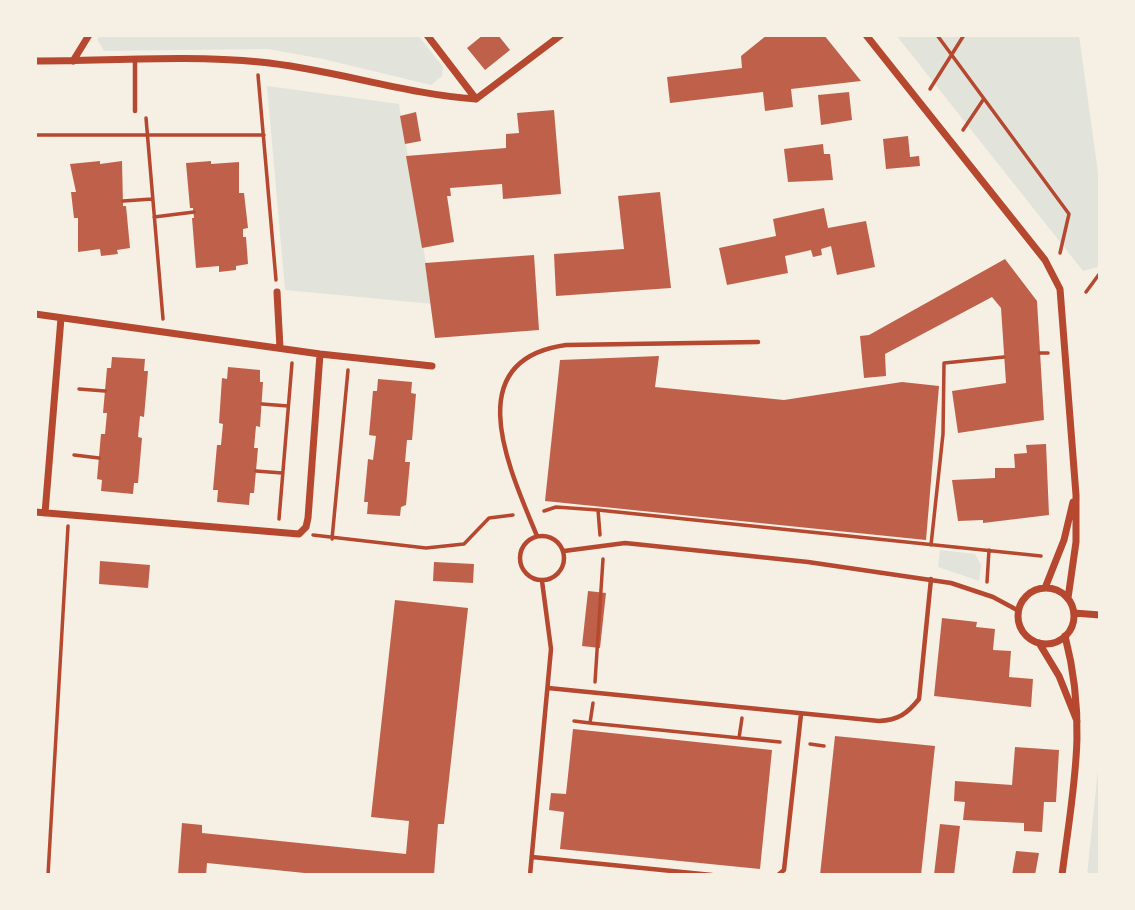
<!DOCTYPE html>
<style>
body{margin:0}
#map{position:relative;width:1135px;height:910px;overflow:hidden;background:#f6efe4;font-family:Poppins,sans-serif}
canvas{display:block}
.frame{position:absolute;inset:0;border:37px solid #f6efe4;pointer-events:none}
</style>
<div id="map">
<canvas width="1135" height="910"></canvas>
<div class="frame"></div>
</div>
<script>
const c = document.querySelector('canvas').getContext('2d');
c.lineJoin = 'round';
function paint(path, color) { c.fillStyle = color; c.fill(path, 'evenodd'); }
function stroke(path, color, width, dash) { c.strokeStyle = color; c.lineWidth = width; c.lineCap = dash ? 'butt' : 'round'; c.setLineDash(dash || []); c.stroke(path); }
paint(new Path2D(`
 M102 35H418L443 67 442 76 431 85 323 59 268 49 104 51 97 39Z
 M896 35H1079L1100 187 1098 267 1083 271Z
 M267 86 399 104 433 304 285 290Z
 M940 550 975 554 981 565 979 581 938 567Z
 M1100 750V875H1087Z`), '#e2e4dc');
paint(new Path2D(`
 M483 35H498L510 50 485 70 467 48Z
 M767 35H824L861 81 791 89 793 107 765 111 763 92 670 103 667 77 742 68 741 56Z
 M849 92 852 120 821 125 818 95Z
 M554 110 561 194 503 199 502 184 450 188 451 196H447L454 242 422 248 406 156 506 148V134L519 133 517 113Z
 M416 112 421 141 405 144 400 116Z
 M908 136 910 157 919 156 920 166 886 169 883 139Z
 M823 144 824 154H830L833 180 788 182 784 149Z
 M100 161V164L122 161 123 206H126L130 248 117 250 118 254 101 256 100 249 78 252V218H74L71 192H76L70 164Z
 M211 161V164L239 162V193H244L248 228 243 229V237H246L248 264 236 266V270L219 272V266L196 268 192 218H194L193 208H190L186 163Z
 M660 192 671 288 556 296 554 254 624 249 618 196Z
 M824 208 828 228 866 221 875 267 837 275 831 246 821 249 822 255 813 257 811 250 785 256 788 273 727 285 719 248 776 236 773 219Z
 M534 255 539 330 435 338 425 263Z
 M1005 259 1037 301 1044 420 958 433 952 391 1006 383 1001 308 992 297 885 354 886 376 864 378 860 336 869 335Z
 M659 356 655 387 784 400 902 382 939 386 926 540 545 501 560 360Z
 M112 357 145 359 144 371H148L144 417 140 416 138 437 142 438 138 483H134L133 494 101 491 102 480 97 479 101 434H105L107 413H103L107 368H111Z
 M228 367 260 370V382H263L260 427 256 426 254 448H258L254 493H250L249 505 217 502 218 490H213L217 445H221L223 424 219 423 222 378 227 379Z
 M378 379 412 382 411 393 416 394 412 440H407L405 462H410L406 505 401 507 400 516 367 514 368 502H364L368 459 373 460 376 436 369 435 373 391H377Z
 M1046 444 1049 515 983 523V520L958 521 952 480 995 478V468H1015L1014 454 1027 453 1026 445Z
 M100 561 150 565 148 588 99 584Z
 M434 562 474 564 473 583 433 581Z
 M588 591 606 593 600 648 582 646Z
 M395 600 468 608 444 824H438L434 875H324L207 863 206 875H178L182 823 202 825V833L406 854 409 821 371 817Z
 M942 618 977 622 976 627 995 629 993 650 1011 651 1009 677 1033 679 1031 707 934 696Z
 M573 729 772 750 760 869 560 849 564 812 549 810 551 793 566 794Z
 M835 736 935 746 921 875H820Z
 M1015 747 1059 750 1056 802H1044L1042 832 1024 831V823L963 820 965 802 954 801 955 781 1012 785Z
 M940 824 960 826 954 875H934Z
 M1016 851 1039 853 1035 875H1012Z`), '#bf614a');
stroke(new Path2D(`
 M937 35 1069 214 1060 253
 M258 75 276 280
 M930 89 964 35
 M146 118 163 319
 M963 130 983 100
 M36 135H264
 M123 201 152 199
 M154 217 194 212
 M1086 292 1100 273
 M1040 353H1048
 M79 389 105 391
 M262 404 288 406
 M74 455 99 458
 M256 471 282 473
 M598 510 600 535
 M544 511 556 507 598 510 1041 556
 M279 519 292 363
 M313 535 426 548 464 544 489 518 513 515
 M332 539 348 370
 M931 545 943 434 944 363 1004 357
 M987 582 989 550
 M595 682 603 559
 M574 721 590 723 593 703
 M590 723 780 742
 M739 738 742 718
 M810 744 824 746
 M48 875 68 526`), '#b5482f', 3.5);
stroke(new Path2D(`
 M135 60V111
 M520 558a22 22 0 1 1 44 0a22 22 0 1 1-44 0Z
 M537 536C510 470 457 360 566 345L758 342
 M564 551 625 543 808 562 951 583 993 597 1019 611
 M548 688 879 721C898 720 907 714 919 699L931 579
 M532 857 712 875
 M530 875 551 649 542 581
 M778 875 784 870 801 714`), '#b5482f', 4.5);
stroke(new Path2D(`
 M427 35 476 99
 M866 35 1045 260 1060 289 1076 495V542L1068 598
 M35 61C110 61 186 55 260 62 333 69 403 94 476 99L561 35
 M73 61 89 35
 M277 292 280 348
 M35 314 320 354 432 366
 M35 512 299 534 306 527 308 518 320 354
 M45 513 61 318
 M1045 588 1064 540 1073 502
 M1018 616a28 28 0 1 1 56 0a28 28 0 1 1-56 0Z
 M1074 613 1100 615
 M1039 643 1059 676 1077 721
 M1062 875C1073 788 1088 724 1065 636`), '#b5482f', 7);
</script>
